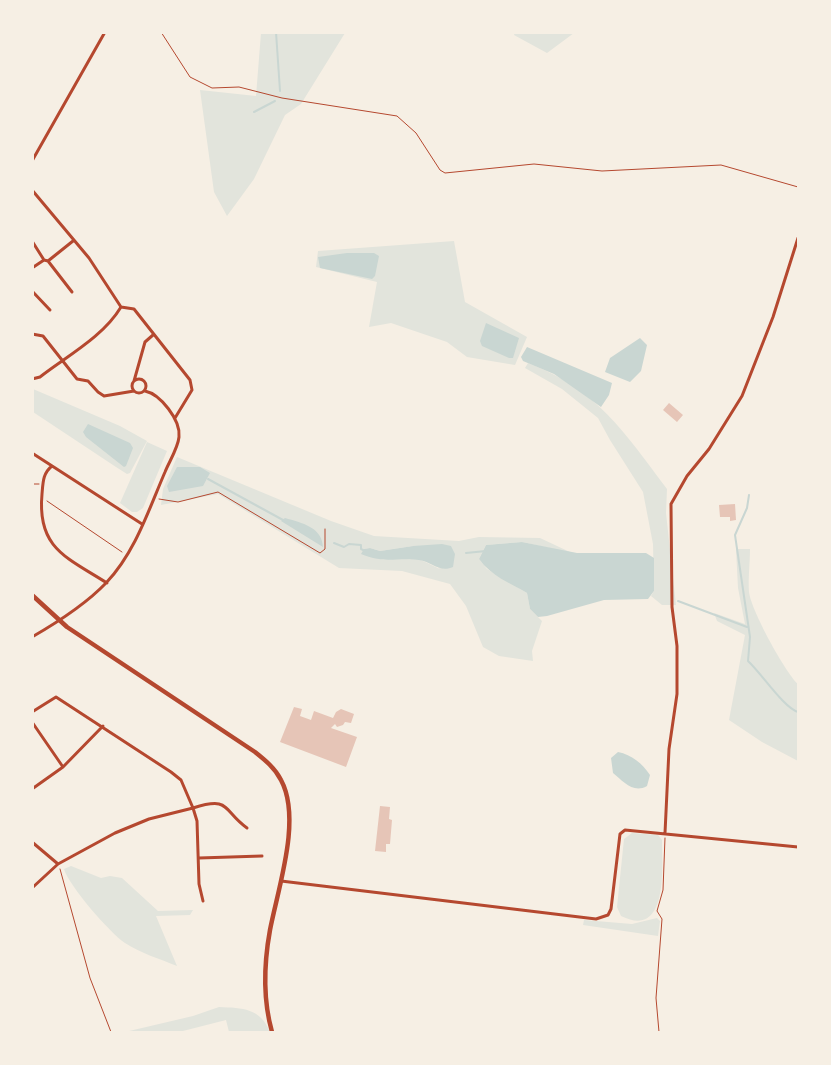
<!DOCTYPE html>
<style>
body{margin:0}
#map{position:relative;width:831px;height:1065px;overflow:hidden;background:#f6efe4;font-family:Manrope,sans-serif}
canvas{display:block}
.frame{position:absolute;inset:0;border:34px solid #f6efe4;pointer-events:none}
</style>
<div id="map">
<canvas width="831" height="1065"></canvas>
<div class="frame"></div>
</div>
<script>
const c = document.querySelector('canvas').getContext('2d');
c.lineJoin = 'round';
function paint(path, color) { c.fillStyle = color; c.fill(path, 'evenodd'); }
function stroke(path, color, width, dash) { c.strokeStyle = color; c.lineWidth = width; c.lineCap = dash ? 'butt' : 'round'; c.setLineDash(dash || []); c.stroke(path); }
paint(new Path2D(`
 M515 32H574V33L547 53 514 35Z
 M261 33H345L301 104 285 115 254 179 227 216 214 192 200 90 256 96Z
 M454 241 465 302 527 337 515 365 467 357 447 342 391 323 369 327 377 282 316 267 318 251Z
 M528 363C598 390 624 432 667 489L666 513 676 605H662L651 596 654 591 653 544 643 492 610 440 598 418 562 389 525 368Z
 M33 389 120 426 147 441 130 473 127 474 116 467 33 412Z
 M147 442 167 451 143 508 137 512H132L120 503Z
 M177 457 331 521 374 536 459 541 479 537 540 538 572 553 522 542 486 545 479 559 487 569 527 593 530 609 542 621 532 651 533 661 499 656 483 647 466 606 450 584 402 571 339 568 218 494 161 505 163 489ZM413 546 440 569 421 560 406 559 364 549 370 548 380 551Z
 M736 549H750C750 563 748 578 749 592 751 610 785 672 798 684V761L762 742 729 720 745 635 717 621 714 613 745 624 738 588Z
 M632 833 658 835 662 840C662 866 669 940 621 916L617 907 624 839Z
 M71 866 101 878 110 876 122 878 158 911 193 910 190 915 156 916 177 966C160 959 140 953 125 943 110 933 69 886 64 869Z
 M657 918 660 921 658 936 583 925 584 920 632 924Z
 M219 1007C243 1008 260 1008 270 1032H229L226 1020 179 1032H125L193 1016Z`), '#e2e4dc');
paint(new Path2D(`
 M347 253H374L379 256 375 276 372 279 320 268 318 257Z
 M486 323 519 338 513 358H509L482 346 480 341Z
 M640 338 647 345 641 371 630 382 605 372 610 358Z
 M527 347 612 383 609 395 601 407 554 374 523 361 521 357Z
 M88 424 130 443 133 448 126 466 124 467 86 437 83 432Z
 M177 467H200L210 473 203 486 169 492 167 486Z
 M285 518C302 523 322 527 323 547L281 521Z
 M522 542 577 553H646L654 558V591L648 599 604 600 547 616 538 617 530 609 527 593C510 583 491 576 479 559L486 545Z
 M442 544 451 546 455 554 453 567C440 573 432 562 419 560 396 557 384 564 361 554L364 549 370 548 380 551 413 546Z
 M618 752C632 755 642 763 650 775L647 786C633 794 623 781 613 773L611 758Z`), '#c9d6d2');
stroke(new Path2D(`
 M276 32 280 91
 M254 112 275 101
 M208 479 283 520
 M749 495 747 508 735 535 750 637 748 661C762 674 784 708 798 712
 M334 543 344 547 349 544 361 545V549L365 551
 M466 553 486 551
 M678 601 747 627`), '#c9d6d2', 2);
paint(new Path2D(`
 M669 403 683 415 677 422 663 410Z
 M735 504 736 520 730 521V517H720L719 505Z
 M294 707 302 709 300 716 311 720 314 711 333 718 336 712 341 709 354 714 351 723 345 722 343 725 337 727 335 724 331 728 357 737 346 767 280 742Z
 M380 806 390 807 389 819 392 820 390 844H386V852L375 851Z`), '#e6c5b7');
stroke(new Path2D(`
 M32 484H39
 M159 499 178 502 218 492 320 553 325 549V529
 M47 501 122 552
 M60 869 90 978 111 1032
 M659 1032 656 998 662 919 657 911 663 890 665 838`), '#b5482f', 1);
stroke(new Path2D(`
 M161 32 190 77 212 88 239 87 282 98 397 116 416 133 440 170 445 173 534 164 602 171 721 165 798 187`), '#b5482f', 1);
stroke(new Path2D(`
 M32 161 105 32
 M32 190 89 258 121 307C103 337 67 356 40 377L32 379
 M32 241 44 260
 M48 261 72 292
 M32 268 44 260 48 261 73 241
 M32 291 50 310
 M121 307 134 309 190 380 192 390 175 418
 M32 334 43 336 77 379 88 381 98 392 104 396 134 391
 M132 386a7 7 0 1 1 14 0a7 7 0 1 1-14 0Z
 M134 381 145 342 153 335
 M32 453 142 524
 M52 466C43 473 43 482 42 494 37 548 66 557 107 583
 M32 637C58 622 86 604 106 583 135 553 149 509 165 472 169 462 178 448 179 437 181 420 160 394 145 391
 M32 712 56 697 171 772 181 780 193 808C231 796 222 810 247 828
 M32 722 63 767 103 726
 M32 789 63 767
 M665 833 669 749 677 694V646L672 607 671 504 687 476 709 449 742 396 773 317 798 238
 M32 842 58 864
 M199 858 262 856
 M281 881 596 919 608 915 611 909 620 834 625 830 798 847
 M32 888 58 864 115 833 149 819 193 808 197 821 199 884 203 901`), '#b5482f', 3);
stroke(new Path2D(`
 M32 595 67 627 255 752C265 760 275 768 281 780 302 819 278 888 270 930 264 963 263 1000 272 1032`), '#b5482f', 4.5);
</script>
